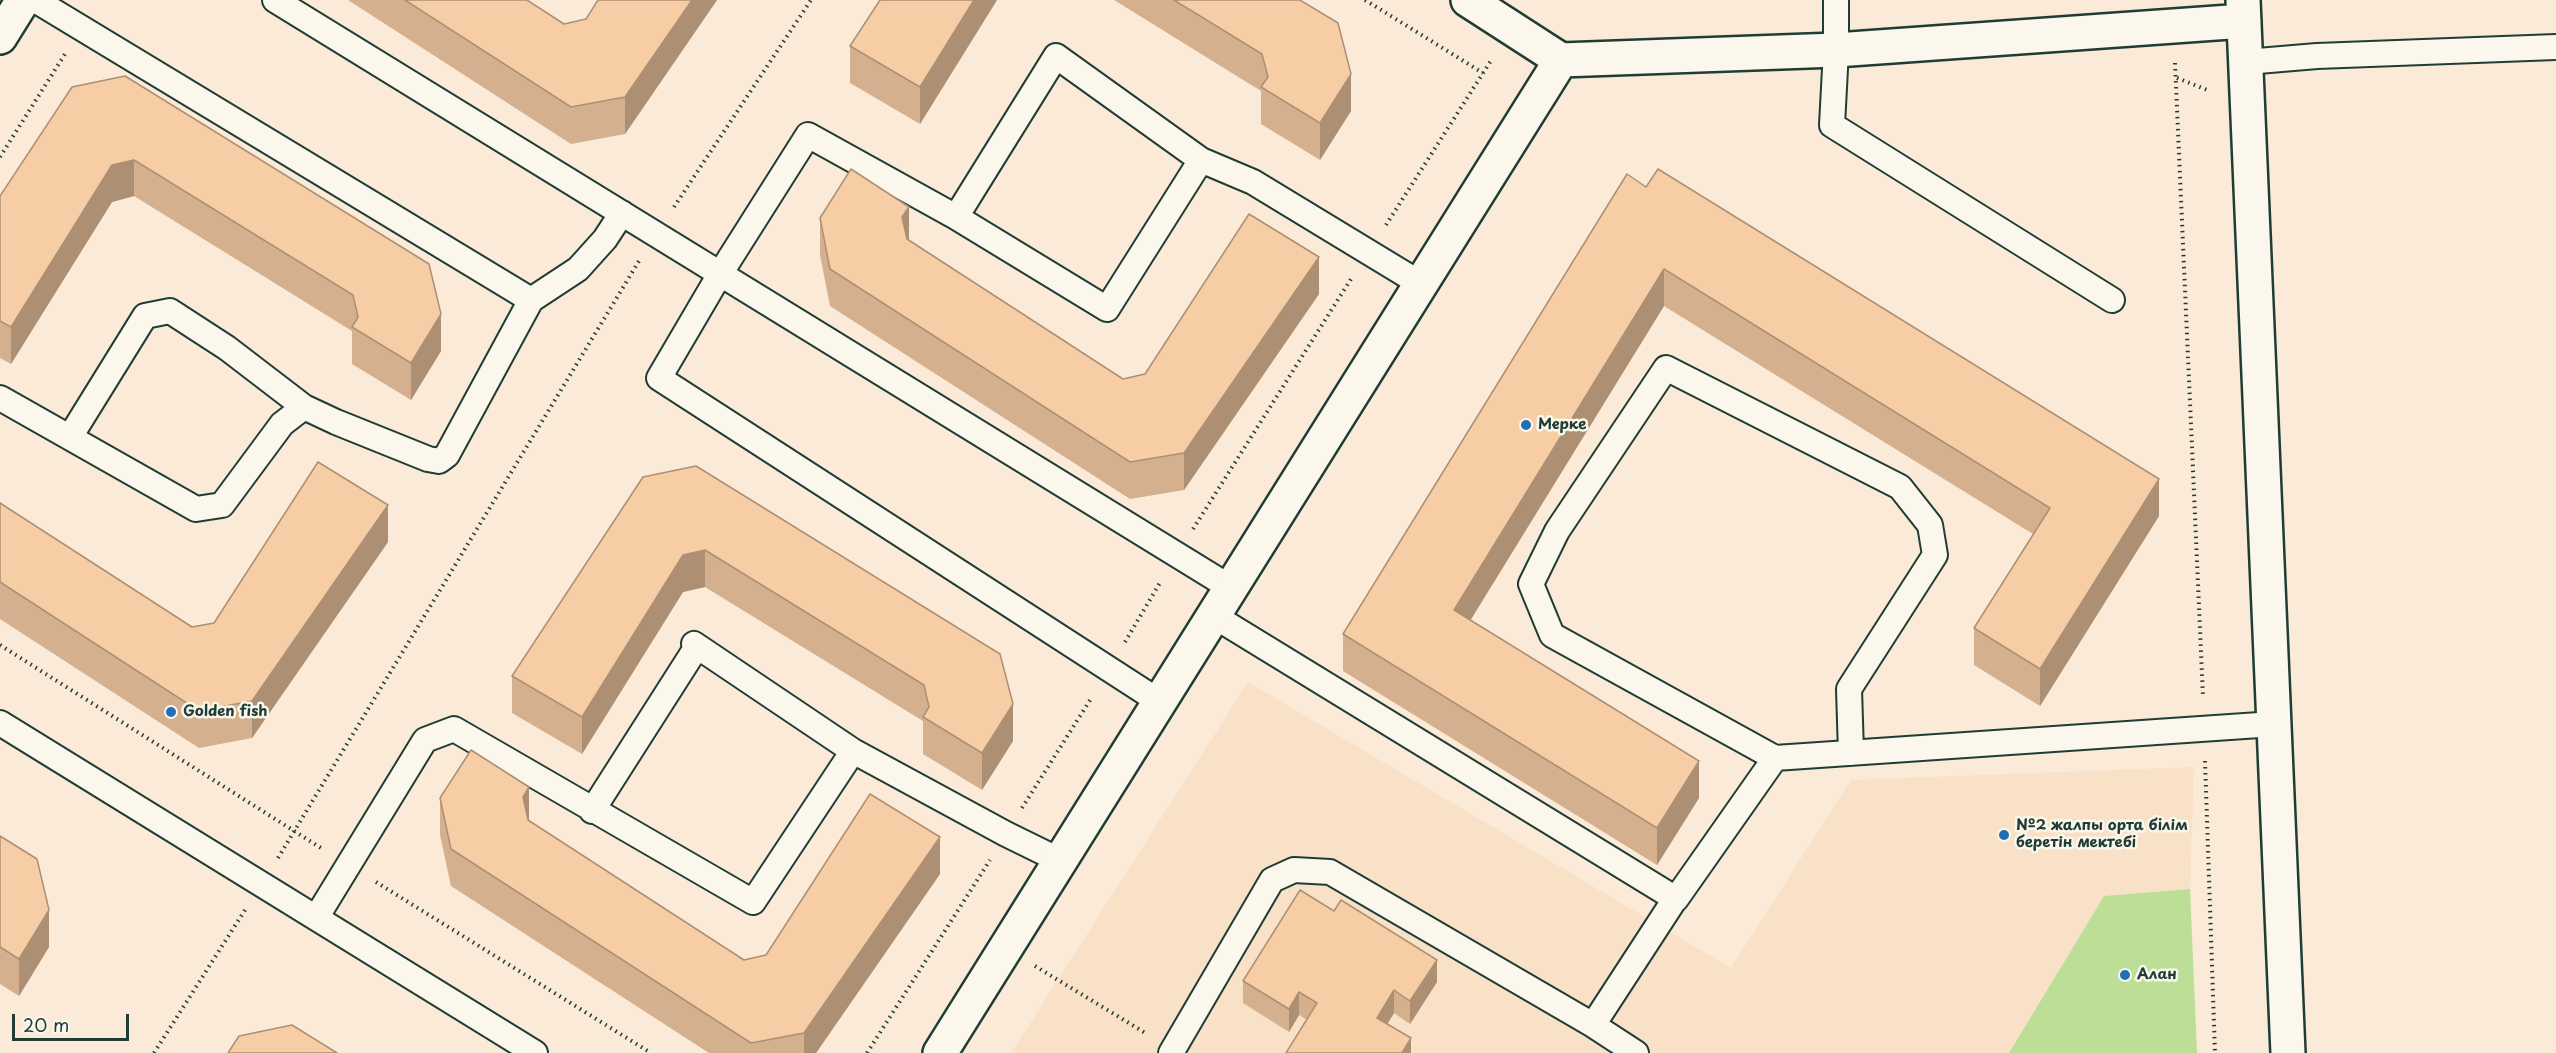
<!DOCTYPE html>
<meta charset="utf-8">
<style>
body{margin:0}
#map{position:relative;width:2556px;height:1053px;overflow:hidden;background:#faead7;font-family:"Playpen Sans",sans-serif}
canvas{display:block}
.scale{position:absolute;left:12px;top:1014px;width:117px;height:27px;box-sizing:border-box;border:3px solid #1f3d34;border-top:0;padding-left:8px;font-size:18px;line-height:21px;white-space:nowrap;color:#1f3d34;-webkit-text-stroke:4px #fbf7ec;paint-order:stroke}
</style>
<div id="map">
<canvas width="2556" height="1053"></canvas>
<div class="scale">20 m</div>
</div>
<script>
const c = document.querySelector('canvas').getContext('2d');
c.lineJoin = 'round';
function paint(path, color) { c.fillStyle = color; c.fill(path, 'evenodd'); }
function stroke(path, color, width, dash) { c.strokeStyle = color; c.lineWidth = width; c.lineCap = dash ? 'butt' : 'round'; c.setLineDash(dash || []); c.stroke(path); }
function write(font, color, halo, rows, align = 'center') {
  c.font = font + ' "Playpen Sans",sans-serif'; c.lineWidth = 5; c.setLineDash([]); c.textBaseline = 'middle'; c.strokeStyle = halo; c.fillStyle = color; for (const [text, x, y, turn = 0] of rows) {
    c.save(); c.translate(x, y); c.rotate((+turn || 0) * Math.PI / 180); c.textAlign = isNaN(turn) ? turn : align; if (halo) c.strokeText(text, 0, 0); c.fillText(text, 0, 0); c.restore();
  }
}
paint(new Path2D(`
 M1248 682 1731 968 1851 780 2194 767 2190 889 2104 896 2009 1053H1011Z`), '#f9e1c8');
paint(new Path2D(`
 M2190 889 2197 1053H2009L2104 896Z`), '#bcde97');
const lane = new Path2D(`
 M275 0 1231 588
 M1836 0V50L1832 125 2112 300
 M2246 62 2317 56 2556 47
 M956 217 1056 56 1201 160
 M531 300 578 269 605 239 622 213
 M0 398 196 509 222 505 282 424 304 407 336 422 428 459 439 461 447 455 531 300 35 0
 M70 437 145 316 170 311 227 348 304 407
 M1214 616 1676 899 1775 758 2274 724
 M1160 702 659 378 720 274 808 135 956 217 1107 309 1201 160 1253 182 1421 284
 M0 723 535 1053
 M1775 758 1552 635 1531 584 1557 531 1666 368 1900 487 1930 525 1935 555 1849 689 1851 753
 M592 811 696 648 694 644 853 751
 M316 918 425 740 454 729 753 902 853 751 1006 834 1061 861
 M1593 1025 1675 899
 M1171 1053 1272 880 1294 870 1330 872 1593 1025 1636 1053`);
const street = new Path2D(`
 M1468 0 1561 60 1836 50 2244 21
 M2243 0 2288 1053
 M0 37 23 0
 M940 1053 1561 60`);
stroke(lane, '#1f3d34', 28);
stroke(street, '#1f3d34', 38);
stroke(new Path2D(`
 M1365 0 1483 73
 M2175 63 2203 697
 M2177 78 2210 91
 M0 157 65 54
 M674 207 811 0
 M1386 225 1492 59
 M1193 529 1351 279
 M1125 642 1161 581
 M0 645 321 848
 M2205 761 2215 1053
 M1022 808 1092 697
 M278 858 639 261
 M376 882 651 1053
 M1035 966 1147 1034
 M154 1053 245 910
 M867 1053 990 860`), '#1f3d34', 4, [1.5, 4.5]);
stroke(lane, '#fbf7ec', 24);
stroke(street, '#fbf7ec', 33);
paint(new Path2D(`
 M348 0H527L564 24 586 19 598 0H717L625 134 571 144Z
 M997 0 920 124 850 83V46Z
 M1114 0H1300L1351 111 1320 160 1261 124V91Z
 M72 87 441 351 411 400 352 364V331L134 196 112 202 11 364 0 358V196Z
 M1646 187 2159 516 2040 706 1974 665V628L2033 534 1664 306 1470 620 1699 798 1657 865 1343 671V634Z
 M820 218 909 240 1123 379 1145 374 1319 294 1184 490 1130 499 830 306 820 255Z
 M696 466 1013 741 982 790 923 754V721L705 587 683 592 582 754 512 713V676Z
 M0 503 192 627 214 623 388 542 252 738 199 748 0 619Z
 M440 798 529 821 744 960 766 955 940 874 816 1053H709L451 886 440 835Z
 M0 836 49 947 19 996 0 984Z
 M1243 981 1437 982 1410 1024 1394 1013 1387 1024 1411 1053 1307 1020 1299 1015 1289 1032 1243 1003Z`), '#d4b08f');
paint(new Path2D(`
 M692 0H717L625 134V97Z
 M974 0H997L920 124V87Z
 M1351 74V111L1320 160V123Z
 M134 160V196L112 202 11 364V327L112 165Z
 M909 207V244L902 254V217Z
 M1319 257V294L1184 490V453Z
 M1664 269V306L1454 647V610Z
 M441 314V351L411 400V363Z
 M2159 479V516L2040 706V669Z
 M388 505V542L252 738V701Z
 M705 550V587L683 592 582 754V717L683 555Z
 M1013 704V741L982 790V753Z
 M1699 761V798L1657 865V828Z
 M529 787V824L523 834V797Z
 M940 837V874L816 1053H804V1033Z
 M49 910V947L19 996V959Z
 M1437 960V982L1410 1024V1001Z
 M1394 990V1013L1377 1041V1018Z
 M1299 992V1015L1289 1032V1009Z
 M1411 1038V1053H1402Z`), '#ad9074');
const building = new Path2D(`
 M405 0H527L564 24 586 19 598 0H692L625 97 571 107Z
 M880 0H974L920 87 850 46Z
 M1174 0H1300L1338 23 1351 74 1320 123 1261 87 1268 77 1262 54Z
 M125 76 429 264 441 314 411 363 352 327 358 317 353 295 134 160 112 165 11 327 0 321V196L72 87Z
 M851 169 909 207 902 217 907 239 1123 379 1145 374 1249 214 1319 257 1184 453 1130 462 830 269 820 218Z
 M1658 169 2159 479 2040 669 1974 628 2050 508 1664 269 1454 610 1699 761 1657 828 1343 634 1627 174 1646 187Z
 M318 462 388 505 252 701 199 711 0 582V503L192 627 214 623Z
 M696 466 1000 654 1013 704 982 753 923 717 929 707 924 685 705 550 683 555 582 717 512 676 643 477Z
 M471 750 529 787 523 797 528 820 744 960 766 955 870 794 940 837 804 1033 751 1043 451 849 440 798Z
 M0 836 37 859 49 910 19 959 0 947Z
 M1300 890 1334 911 1341 900 1437 960 1410 1001 1394 990 1377 1018 1411 1038 1402 1053H1286L1317 1003 1299 992 1289 1009 1243 981Z
 M292 1025 337 1053H228L239 1036Z`);
paint(building, '#f7cda6');
stroke(building, '#ad9074', 1.5);
for (const [x, y, r, color] of [
 [1526,425,6,"#1f6fb2"],
 [171,712,6,"#1f6fb2"],
 [2004,835,6,"#1f6fb2"],
 [2125,975,6,"#1f6fb2"]
]) { const dot = new Path2D(); dot.arc(x, y, r, 0, 2 * Math.PI); c.fillStyle = color; c.fill(dot); stroke(dot, '#fbf7ec', 2); }
write('bold 15px', '#1f3d34', '#fbf7ec', [
 ["Мерке",1538,425],
 ["Golden fish",183,712],
 ["№2 жалпы орта білім",2016,826],
 ["беретін мектебі",2016,843],
 ["Алан",2137,975]
], 'left');
</script>
